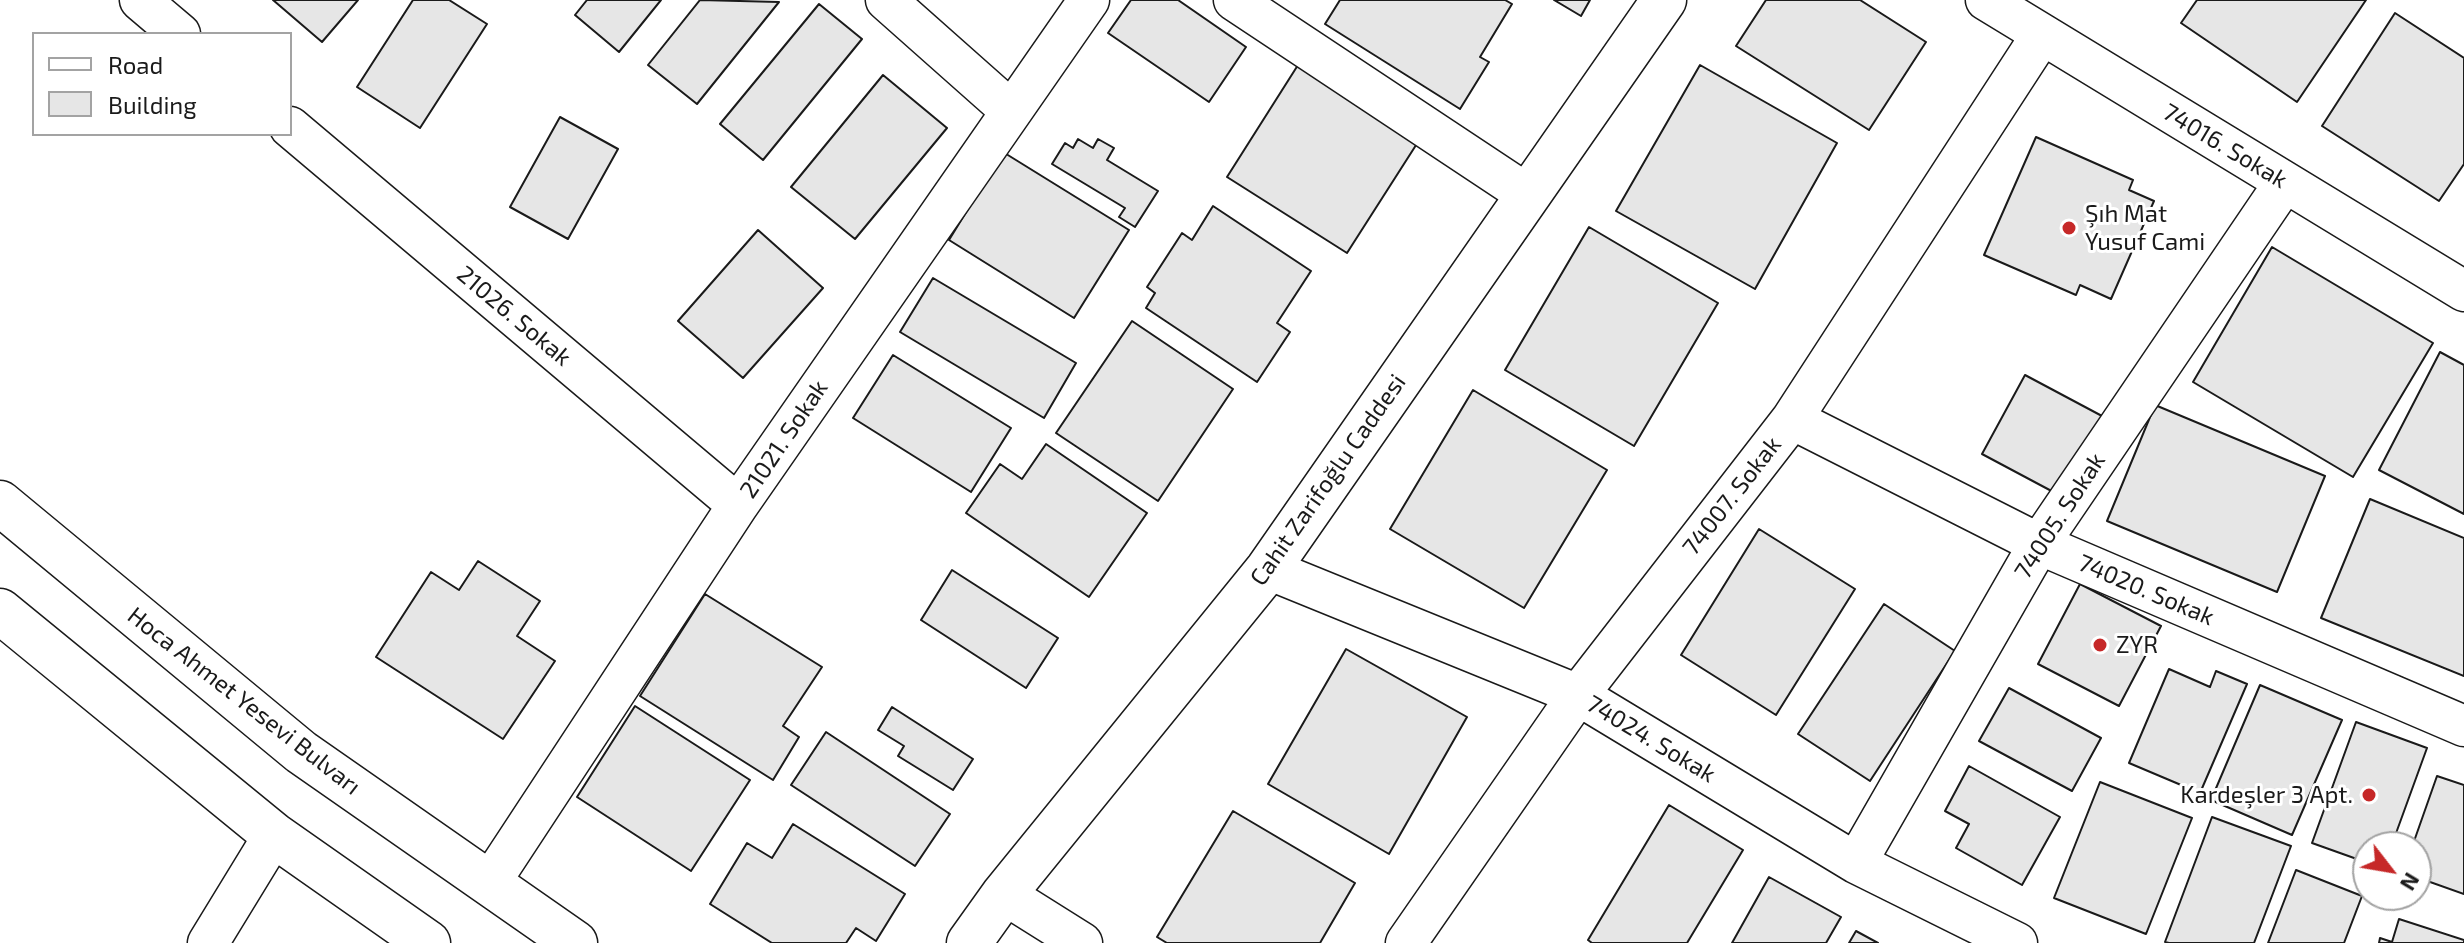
<!DOCTYPE html>
<meta charset="utf-8">
<style>
body{margin:0}
#map{position:relative;width:2464px;height:943px;overflow:hidden;background:#fff;font-family:"Exo 2",sans-serif}
canvas{display:block}
.legend{position:absolute;left:32px;top:32px;width:260px;height:104px;box-sizing:border-box;background:#fff;border:2px solid #a3a3a3;margin:0;padding:10px 14px;list-style:none;font-size:24px;color:#1a1a1a}
.legend li{display:flex;align-items:center;gap:16px;height:40px}
.legend b{width:40px;border:2px solid #a3a3a3}
.north{position:absolute;left:2352px;top:831px;width:80px;height:80px;box-sizing:border-box;background:#fff;border:2px solid #a3a3a3;border-radius:50%;rotate:121deg;font-size:22px;font-weight:700;line-height:32px;text-align:center;color:#1a1a1a}
.north::after{content:'';display:block;margin:auto;width:28px;height:36px;background:#c62828;clip-path:polygon(50% 0,100% 100%,50% 72%,0 100%)}
</style>
<div id="map">
<canvas width="2464" height="943"></canvas>
<ul class="legend">
<li><b style="height:10px;background:#fff"></b>Road</li>
<li><b style="height:22px;background:#e6e6e6"></b>Building</li>
</ul>
<div class="north">N</div>
</div>
<script>
const c = document.querySelector('canvas').getContext('2d');
c.lineJoin = 'round';
function paint(path, color) { c.fillStyle = color; c.fill(path, 'evenodd'); }
function stroke(path, color, width, dash) { c.strokeStyle = color; c.lineWidth = width; c.lineCap = dash ? 'butt' : 'round'; c.setLineDash(dash || []); c.stroke(path); }
function write(font, color, halo, rows, align = 'center') {
  c.font = font + ' "Exo 2",sans-serif'; c.lineWidth = 6; c.setLineDash([]); c.textBaseline = 'middle'; c.strokeStyle = halo; c.fillStyle = color; for (const [text, x, y, turn = 0] of rows) {
    c.save(); c.translate(x, y); c.rotate((+turn || 0) * Math.PI / 180); c.textAlign = isNaN(turn) ? turn : align; if (halo) c.strokeText(text, 0, 0); c.fillText(text, 0, 0); c.restore();
  }
}
const building = new Path2D(`
 M273 0H358L322 42Z
 M413 0H449L487 24 420 128 357 87Z
 M587 0H661L619 52 575 15Z
 M700 0 779 2 697 104 648 65Z
 M1131 0H1178L1246 47 1209 102 1108 33Z
 M1340 0H1505L1512 4 1480 57 1489 62 1460 109 1325 24Z
 M1554 0H1590L1581 16Z
 M1766 0H1860L1926 42 1869 130 1736 46Z
 M2197 0H2366L2297 102 2181 23Z
 M819 4 862 39 763 160 720 124Z
 M2395 13 2464 58V164L2439 201 2322 126Z
 M1298 65 1418 142 1347 253 1227 177Z
 M1700 65 1837 143 1755 289 1616 211Z
 M883 75 947 128 855 239 791 187Z
 M560 117 618 149 568 239 510 207Z
 M2036 137 2133 180 2129 190 2154 201 2111 299 2080 285 2076 295 1984 255Z
 M1078 139 1093 148 1098 139 1114 148 1107 160 1158 191 1135 227 1119 217 1125 208 1052 164 1065 143 1073 148Z
 M1003 152 1129 230 1074 318 949 240Z
 M1213 206 1311 271 1277 323 1290 332 1257 382 1146 308 1155 293 1147 287 1182 233 1192 240Z
 M1589 227 1718 303 1634 446 1505 370Z
 M758 230 823 288 743 378 678 321Z
 M2272 247 2433 343 2353 477 2193 382Z
 M933 278 1076 363 1044 418 900 332Z
 M1132 321 1233 389 1158 501 1056 433Z
 M2440 352 2464 365V514L2379 470Z
 M893 355 1011 428 971 492 853 418Z
 M2025 375 2102 416 2059 495 1982 454Z
 M1473 390 1607 470 1524 608 1390 529Z
 M2155 405 2325 476 2277 592 2107 521Z
 M1046 444 1147 513 1089 597 966 513 1000 464 1022 479Z
 M2370 499 2464 538V676L2321 618Z
 M1759 529 1855 589 1776 715 1681 655Z
 M478 561 540 601 517 636 555 661 503 739 376 657 431 572 459 590Z
 M952 570 1058 638 1026 688 921 620Z
 M2080 584 2161 626 2119 706 2038 664Z
 M705 594 822 667 783 726 799 737 773 780 640 696Z
 M1884 604 1955 651 1870 781 1798 734Z
 M1346 649 1467 717 1389 854 1268 784Z
 M2169 669 2210 687 2216 671 2247 684 2200 793 2129 763Z
 M2260 685 2342 720 2292 835 2211 800Z
 M2009 688 2101 738 2072 791 1979 741Z
 M635 706 750 780 691 871 577 797Z
 M892 707 973 759 953 790 898 756 904 746 878 730Z
 M2356 722 2427 748 2391 847H2368V863L2312 843Z
 M826 732 950 814 915 866 791 785Z
 M1969 766 2060 817 2022 885 1956 848 1969 824 1945 811Z
 M2437 776 2464 785V894L2416 877V847H2412Z
 M2100 782 2192 818 2146 934 2054 898Z
 M1669 805 1743 850 1687 943H1592L1588 940Z
 M1233 811 1355 883 1320 943H1167L1157 937Z
 M2212 817 2291 846 2254 943H2169L2165 942Z
 M793 824 905 894 876 941 856 928 846 943H772L710 904 747 843 772 858Z
 M2296 870 2362 896 2344 943H2268Z
 M1769 877 1841 917 1826 943H1732Z
 M2399 919 2464 940V943H2379L2380 938 2392 942Z
 M1856 931 1878 943H1849Z`);
paint(building, '#e6e6e6');
stroke(building, '#1a1a1a', 2);
const street = new Path2D(`
 M140 0 180 34
 M886 0 1010 110
 M1234 0 1528 195
 M1986 0 2464 291
 M290 127 738 505
 M1792 419 2039 544 2464 726
 M1268 569 1578 695 1856 863 2017 943
 M1856 863 2039 544 2285 182
 M489 884 738 505 1089 0
 M1004 894 1082 943
 M208 943 274 835
 M1406 943 1578 695 1792 419 2041 36`);
const secondary = new Path2D(`
 M0 503 301 752 575 943
 M0 611 274 835 428 943
 M969 943 1004 894 1268 569 1664 0`);
stroke(street, '#1a1a1a', 43);
stroke(secondary, '#1a1a1a', 47);
stroke(street, '#fff', 40);
stroke(secondary, '#fff', 44);
for (const [x, y, r, color] of [
 [2069,228,8,"#c62828"],
 [2100,645,8,"#c62828"],
 [2369,795,8,"#c62828"]
]) { const dot = new Path2D(); dot.arc(x, y, r, 0, 2 * Math.PI); c.fillStyle = color; c.fill(dot); stroke(dot, '#fff', 3); }
write('24px', '#1a1a1a', '#fff', [
 ["74016. Sokak",2225,146,31],
 ["21026. Sokak",514,316,40],
 ["21021. Sokak",784,439,-56],
 ["Cahit Zarifoğlu Caddesi",1328,480,-55],
 ["74007. Sokak",1732,496,-52],
 ["74005. Sokak",2060,516,-57],
 ["74020. Sokak",2146,590,23],
 ["Hoca Ahmet Yesevi Bulvarı",244,701,38],
 ["74024. Sokak",1651,739,31]
]);
write('24px', '#1a1a1a', '#fff', [
 ["Şıh Mat",2085,214],
 ["Yusuf Cami",2085,242],
 ["ZYR",2116,645],
 ["Kardeşler 3 Apt.",2353,795,"right"]
], 'left');
</script>
